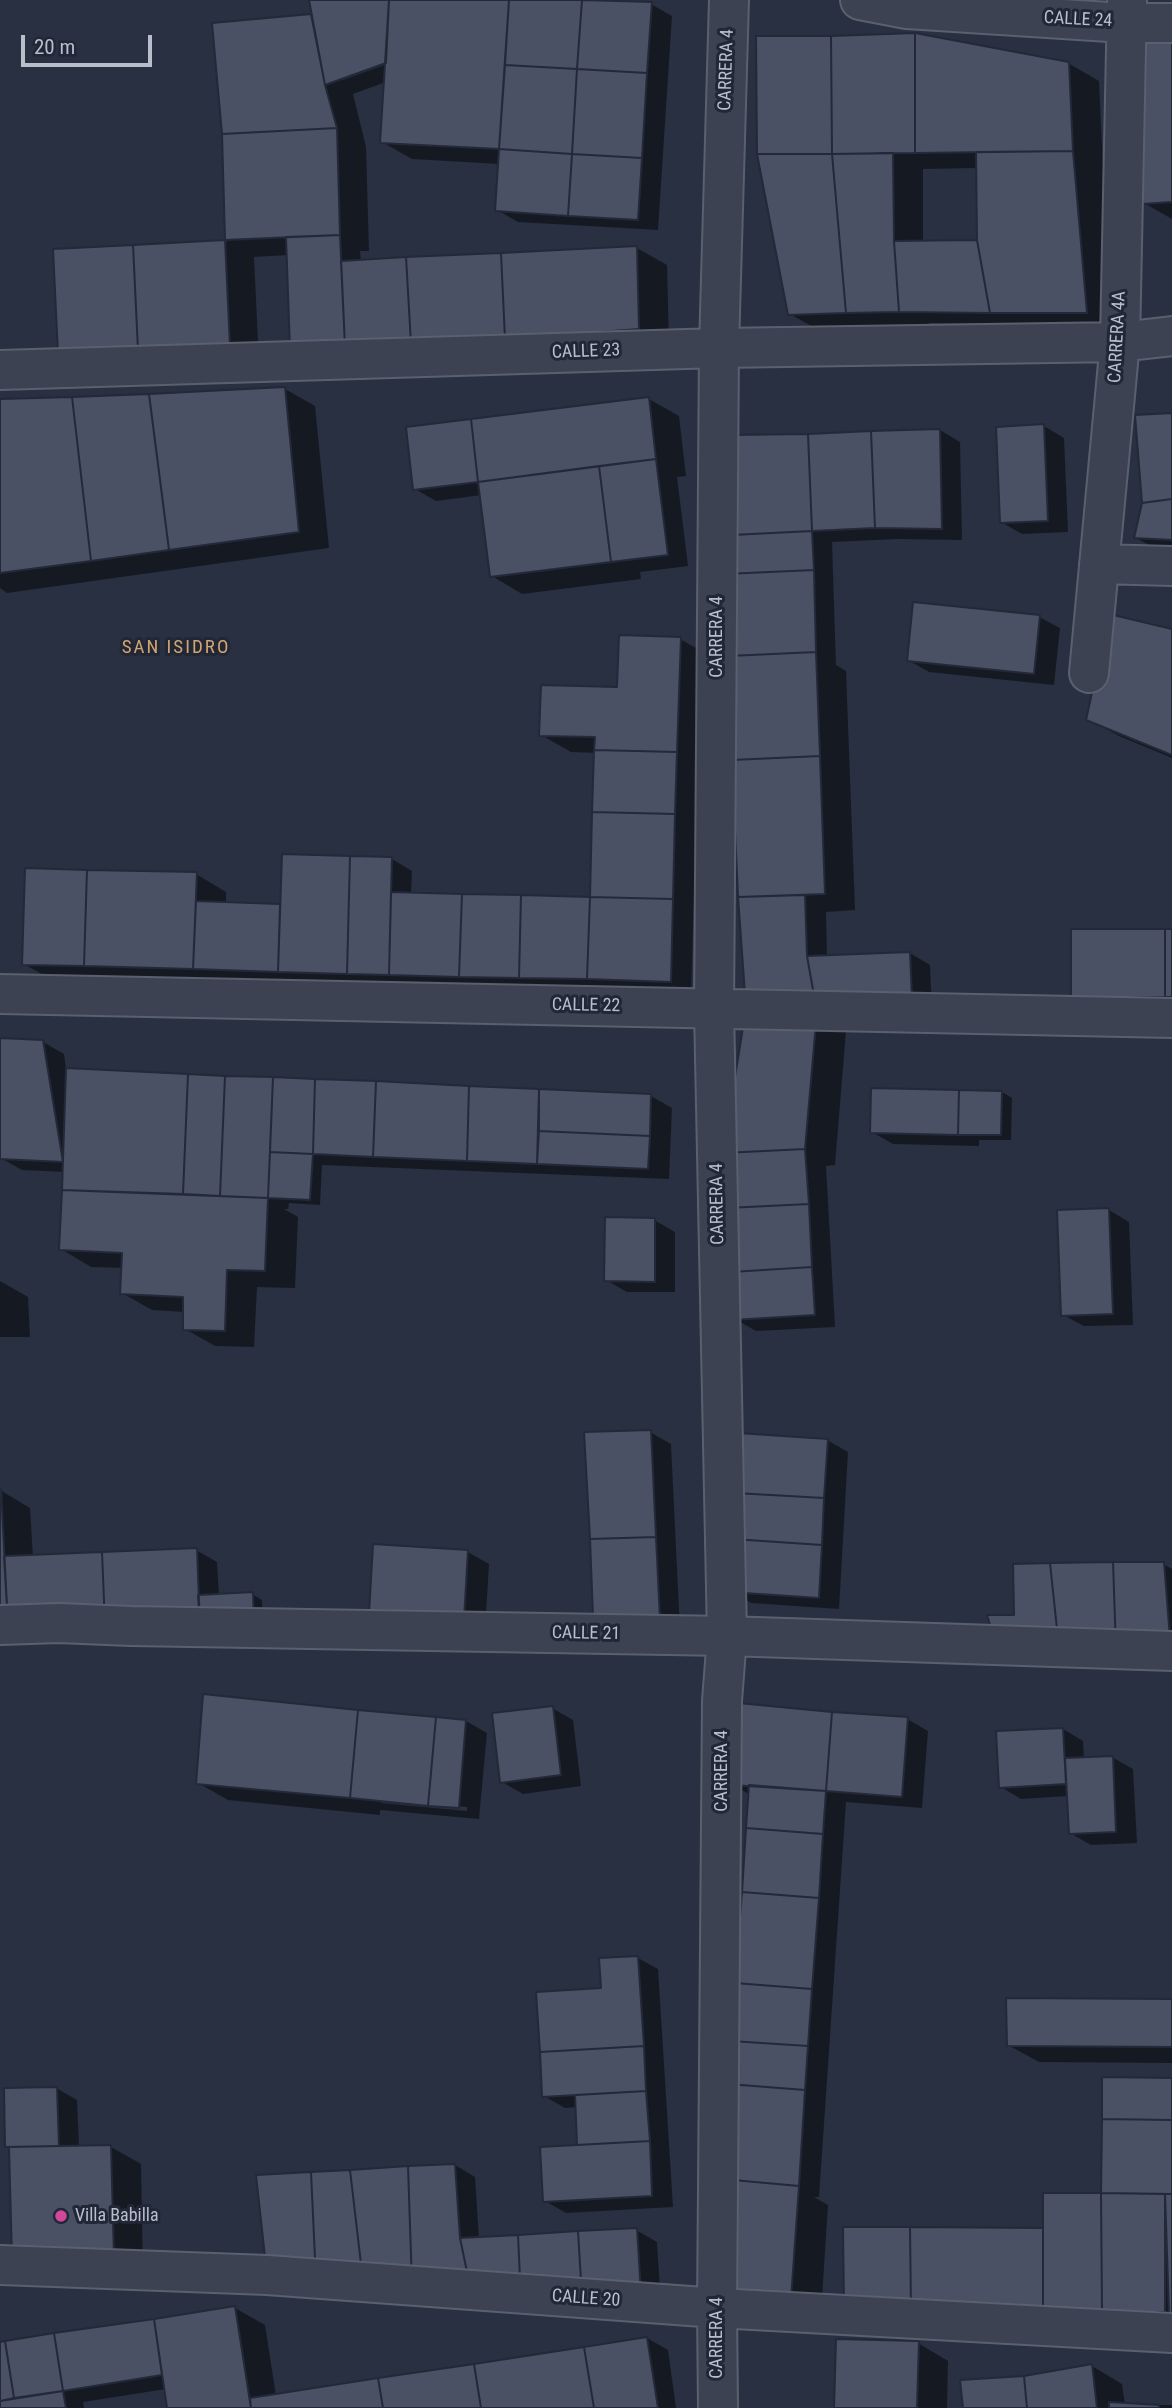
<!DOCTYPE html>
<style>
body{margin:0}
#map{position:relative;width:1172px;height:2408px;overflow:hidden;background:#283041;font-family:"Roboto Condensed",sans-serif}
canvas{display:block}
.scale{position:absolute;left:21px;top:35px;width:131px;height:32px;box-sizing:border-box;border:4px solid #b9becb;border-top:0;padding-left:9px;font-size:21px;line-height:24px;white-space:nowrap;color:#b9becb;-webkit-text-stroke:5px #212736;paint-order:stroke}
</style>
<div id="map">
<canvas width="1172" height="2408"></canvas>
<div class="scale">20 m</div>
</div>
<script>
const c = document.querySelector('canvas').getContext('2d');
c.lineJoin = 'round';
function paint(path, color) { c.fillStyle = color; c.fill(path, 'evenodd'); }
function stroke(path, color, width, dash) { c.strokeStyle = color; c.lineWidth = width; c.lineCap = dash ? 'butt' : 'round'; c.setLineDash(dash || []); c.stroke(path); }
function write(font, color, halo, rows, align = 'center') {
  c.font = font + ' "Roboto Condensed",sans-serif'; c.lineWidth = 6; c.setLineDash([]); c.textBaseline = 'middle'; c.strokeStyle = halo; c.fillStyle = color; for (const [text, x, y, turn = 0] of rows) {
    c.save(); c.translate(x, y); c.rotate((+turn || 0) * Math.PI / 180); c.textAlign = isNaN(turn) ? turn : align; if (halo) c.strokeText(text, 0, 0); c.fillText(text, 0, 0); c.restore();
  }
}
paint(new Path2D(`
 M312 0H591L651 4 672 16 658 230 518 222 497 210 500 164 412 159 382 142 386 82 353 94 366 147 369 251H360L361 262 637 248 667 265 669 345 537 356 288 255 254 257 259 362 55 251 227 242 224 134 311 15 315 18ZM387 61V64L343 80 342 77Z
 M1172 24V219L1144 203Z
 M1068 63 1099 81 1103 169 1116 329H1022L1012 324 929 323V329L820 331 790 314 759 154ZM978 168 979 241 923 242V169Z
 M285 389 315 406 329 548 7 593 0 588V400Z
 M649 399 679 416 686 476 677 477 688 566 640 572 641 579 522 594 492 576 482 495 436 501 415 489Z
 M1172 414V550L1157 549 1136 538Z
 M1044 426 1064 438 1068 532 1022 534 1001 522Z
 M940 430 960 442 962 540 897 539 832 542 836 665 846 671 855 910 826 912 827 957 910 953 930 965 933 1033 831 1022 846 1031 835 1165 826 1166 835 1327 756 1331 735 1319 747 1010 739 897 727 574Z
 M1039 617 1060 628 1054 685 929 672 908 660Z
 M1172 631V758L1119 736 1088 719Z
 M680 639 710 656 698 768 691 993 45 976 24 964 196 874 226 892V904L282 906 392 859 412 871 411 894 592 899 596 753 571 752 541 735 619 689Z
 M1172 931V1008L1094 1009Z
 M0 1040 43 1042 64 1054 66 1070 651 1096 672 1108 669 1179 322 1165 320 1205 289 1203 288 1209H284L298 1217 295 1288 257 1287 254 1347 215 1346 185 1329V1312L152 1310 122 1293 123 1268 91 1267 61 1249 64 1172 22 1170 1 1158Z
 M1002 1092 1012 1098 1011 1140H979V1146L893 1144 872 1132Z
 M1109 1210 1129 1222 1133 1325 1084 1326 1063 1315Z
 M654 1220 675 1232V1292H627L606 1280Z
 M0 1281 28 1297 30 1337H0Z
 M650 1432 671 1444 681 1651 617 1654 596 1642Z
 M827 1440 848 1452 839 1609 751 1603 731 1591Z
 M0 1490 30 1508 33 1557 196 1550 217 1562 219 1595 252 1594 262 1600 263 1630 0 1641Z
 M374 1546 468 1552 489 1564 484 1647Z
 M1163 1564 1172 1569V1661L1015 1617Z
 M552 1708 573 1720 581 1786 523 1794 502 1782Z
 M358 1712 466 1721 487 1733 479 1819 380 1810V1815L228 1800 198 1783ZM381 1799 467 1807V1811L381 1803Z
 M907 1719 928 1731 922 1808 846 1802 819 2197H814L828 2205 820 2329 760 2320 750 1795 733 1784Z
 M1063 1729 1083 1741 1084 1759 1112 1757 1133 1769 1137 1843 1091 1845 1070 1833 1068 1796 1021 1799 1001 1787Z
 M638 1958 658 1969 673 2207 566 2213 545 2201 579 2147 577 2107 565 2108 544 2096 603 1990Z
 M1172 2000V2063L1039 2062 1008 2045Z
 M1172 2079V2323L1073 2322 1045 2230 1108 2195 1103 2192Z
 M56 2088 77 2100 79 2147H111L141 2164 143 2274 44 2276 11 2149 6 2146Z
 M455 2165 475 2177 479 2239 636 2230 657 2242 661 2305 290 2286Z
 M235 2308 265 2325 276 2396 647 2338 668 2350 676 2408H169L166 2389 83 2402 84 2408H0V2344Z
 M918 2343 948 2361 947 2408H836Z
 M1092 2366 1122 2384 1125 2405H1172V2408H964L1024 2377Z`), '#0007');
const building = new Path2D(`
 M309 0H389L386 63 325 85Z
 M389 0H509L499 149 380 143Z
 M509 0H582L577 69 505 65Z
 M582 0 652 2 647 73 577 69Z
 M311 14 325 85 337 128 222 134 212 23Z
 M1125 23H1172V202L1143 204Z
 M915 33V153L832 154 831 36Z
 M915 33 1069 62 1073 151 915 153Z
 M756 36H831L832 154H757Z
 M505 65 577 69 572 154 499 149Z
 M577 69 647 73 642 158 572 154Z
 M337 128 340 235 225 240 222 134Z
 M499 149 572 154 568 216 495 211Z
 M1073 151 1087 313H990L977 240 976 152Z
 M893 153 894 241 899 312 846 313 832 154Z
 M572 154 642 158 638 220 568 216Z
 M757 154H832L846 313 788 315Z
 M340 235 345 347 290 350 286 237Z
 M225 240 230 346 138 350 133 245Z
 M977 240 990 313 899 312 894 241Z
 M133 245 138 350 58 354 53 249Z
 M637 246 639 329 505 339 501 253Z
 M501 253 505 339 411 344 406 257Z
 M406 257 411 344 345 347 341 261Z
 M285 387 299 532 169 550 149 394Z
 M149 394 169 550 91 561 72 397Z
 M72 397 91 561 0 573V399Z
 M649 397 656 459 478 482 471 419Z
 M1172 413V499L1142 503 1135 415Z
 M471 419 478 482 413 490 406 427Z
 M1044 424 1048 521 1000 523 996 427Z
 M940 429 942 529 875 528 871 431Z
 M871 431 875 528 812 531 808 434Z
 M808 434 812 531 732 535 731 435Z
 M656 459 668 555 611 562 599 466Z
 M599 466 611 562 490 577 478 482Z
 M1172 499V540L1134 538 1142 503Z
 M812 531 814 570 725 574 732 535Z
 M814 570 816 652 729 656 725 574Z
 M913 602 1040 615 1034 674 907 661Z
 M1109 614 1172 629V755L1086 720Z
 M619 635 681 637 677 752 594 750 595 737 539 736 541 685 617 687Z
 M816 652 820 756 732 760 729 656Z
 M594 750 677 752 675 814 592 812Z
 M820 756 825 894 738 897 732 760Z
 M592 812 675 814 673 899 590 897Z
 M282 854 350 856 347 974 278 972Z
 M350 856 392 857 389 975 347 974Z
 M25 868 87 870 84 966 22 965Z
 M87 870 197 872 193 969 84 966Z
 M391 892 462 894 459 977 389 975Z
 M462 894 521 895 519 978 459 977Z
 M521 895 590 897 587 979 519 978Z
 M805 895 807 956 817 1012 746 1008 738 897Z
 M590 897 673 899 671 982 587 979Z
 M196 901 280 904 278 972 193 969Z
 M1071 929H1165V997L1071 998Z
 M1165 929H1172V997H1165Z
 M910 952 913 1022 817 1012 807 956Z
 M746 1008 817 1012 805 1149 723 1153Z
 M0 1038 43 1040 63 1162 0 1159Z
 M66 1068 188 1074 183 1194 62 1190Z
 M188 1074 225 1076 220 1196 183 1194Z
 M225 1076 273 1077 268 1198 220 1196Z
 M273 1077 315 1079 313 1154 270 1152Z
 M315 1079 376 1081 373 1157 313 1154Z
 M376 1081 469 1086 467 1161 373 1157Z
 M469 1086 539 1089 537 1164 467 1161Z
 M871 1088 959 1090 958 1135 870 1133Z
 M539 1089 651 1094 650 1136 539 1131Z
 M959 1090 1002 1091 1001 1135H958Z
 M539 1131 650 1136 648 1169 537 1164Z
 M805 1149 809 1204 727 1208 723 1153Z
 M270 1152 313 1154 310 1200 268 1198Z
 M62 1190 268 1198 265 1271 227 1270 225 1331 183 1330V1297L120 1294 122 1253 59 1250Z
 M809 1204 812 1267 731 1272 727 1208Z
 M1109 1208 1113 1314 1061 1316 1057 1210Z
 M605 1217 655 1218V1282L604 1281Z
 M812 1267 815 1315 733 1320 731 1272Z
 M651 1430 656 1537 590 1539 584 1432Z
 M738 1433 828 1439 824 1498 735 1493Z
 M0 1488 1 1489 8 1625H0Z
 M735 1493 824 1498 822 1545 733 1539Z
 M656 1537 661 1640 594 1643 590 1539Z
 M733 1539 822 1545 819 1598 729 1592Z
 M373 1544 468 1550 463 1637 368 1631Z
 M197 1548 200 1627 105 1625 102 1552Z
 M102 1552 105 1625H8L4 1556Z
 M1113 1562 1116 1650 1059 1648 1050 1563Z
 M1113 1562H1164L1171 1651 1116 1650Z
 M1050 1563 1059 1648 996 1645 987 1615H1014L1013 1564Z
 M253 1592 254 1625 200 1627 198 1595Z
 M203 1694 358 1710 350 1798 196 1784Z
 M728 1702 832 1712 826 1791 731 1785Z
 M553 1706 561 1775 500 1783 492 1713Z
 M358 1710 436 1717 428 1806 350 1798Z
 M832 1712 908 1717 902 1797 826 1791Z
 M436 1717 466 1720 459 1808 428 1806Z
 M1063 1728 1066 1784 999 1788 996 1731Z
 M1113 1756 1116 1832 1069 1834 1065 1758Z
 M749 1785 826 1791 823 1834 746 1828Z
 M746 1828 823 1834 819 1898 742 1892Z
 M742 1892 819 1898 812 1989 735 1983Z
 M638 1956 644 2046 540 2052 536 1992 601 1988 599 1958Z
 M735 1983 812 1989 808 2046 731 2041Z
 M1006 1998 1172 1999V2047L1007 2046Z
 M731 2041 808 2046 805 2090 728 2084Z
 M644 2046 646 2091 542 2097 540 2052Z
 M1102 2077 1172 2078V2120L1102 2119Z
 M728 2084 805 2090 799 2186 722 2179Z
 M57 2087 59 2146 5 2147 4 2088Z
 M646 2091 650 2141 577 2145 575 2095Z
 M1102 2119 1172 2120V2194L1101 2193Z
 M650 2141 652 2196 543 2202 540 2147Z
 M111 2145 114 2258 12 2260 9 2147Z
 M455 2164 460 2238 471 2291 412 2285 408 2166Z
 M408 2166 412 2285 363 2281 350 2170Z
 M350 2170 363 2281 316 2280 311 2172Z
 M311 2172 316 2280 267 2275 256 2175Z
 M722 2179 799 2186 790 2313 728 2303Z
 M1043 2193H1101L1102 2312 1043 2311Z
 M1101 2193 1165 2194V2312H1102Z
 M1165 2194H1172V2313H1169Z
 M843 2227H910L911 2311 844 2310Z
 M910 2227 1043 2228V2311H911Z
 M637 2228 641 2294 582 2297 578 2231Z
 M578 2231 582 2297 521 2300 518 2235Z
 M518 2235 521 2300 471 2291 460 2238Z
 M235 2306 251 2408H167L154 2319Z
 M154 2319 162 2375 63 2391 54 2333Z
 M54 2333 63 2391 14 2398 5 2341Z
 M647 2337 658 2408H594L584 2347Z
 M836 2339 919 2341 917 2408H834Z
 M5 2341 14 2398 0 2401V2342Z
 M584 2347 594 2408H481L474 2364Z
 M474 2364 481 2408H383L378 2378Z
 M1092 2364 1097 2408H1027L1024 2376Z
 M1024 2376 1027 2408H963L960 2380Z
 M378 2378 383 2408H251L250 2398Z
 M63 2391 66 2408H0V2401Z
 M1109 2402 1159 2405V2408H1109Z`);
paint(building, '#4a5165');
stroke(building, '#232938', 2);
const minor = new Path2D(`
 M860 0 907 9 1125 23H1172
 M0 370 719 348 1120 342 1172 336
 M1099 564 1172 566
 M1089 673 1120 342 1127 0
 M0 994 1172 1018
 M0 1625 59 1623 131 1626 727 1636 1172 1651
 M0 2265 267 2275 717 2308 1172 2333
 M718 2408 717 2308 722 1701 727 1636 714 1009 719 348 729 0`);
stroke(minor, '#5a606e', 42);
stroke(minor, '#3c4251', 38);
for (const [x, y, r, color] of [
 [61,2216,7,"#d1479c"]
]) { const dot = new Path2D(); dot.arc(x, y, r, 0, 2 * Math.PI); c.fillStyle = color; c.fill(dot); stroke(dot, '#212736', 2.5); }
write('18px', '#b9becb', '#212736', [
 ["CALLE 24",1078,20,3],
 ["CARRERA 4",727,70,-88],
 ["CARRERA 4A",1118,337,-87],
 ["CALLE 23",586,352,-2],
 ["CARRERA 4",717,637,-90],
 ["CALLE 22",586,1006,1],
 ["CARRERA 4",718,1204,-91],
 ["CALLE 21",586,1634,1],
 ["CARRERA 4",722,1771,-90],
 ["CALLE 20",586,2299,4],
 ["CARRERA 4",717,2338,-90]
]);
write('18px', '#b9becb', '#212736', [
 ["Villa Babilla",75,2216]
], 'left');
c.letterSpacing = '2px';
write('19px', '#d0a56f', '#212736', [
 ["SAN ISIDRO",176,648]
]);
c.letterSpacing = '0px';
</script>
